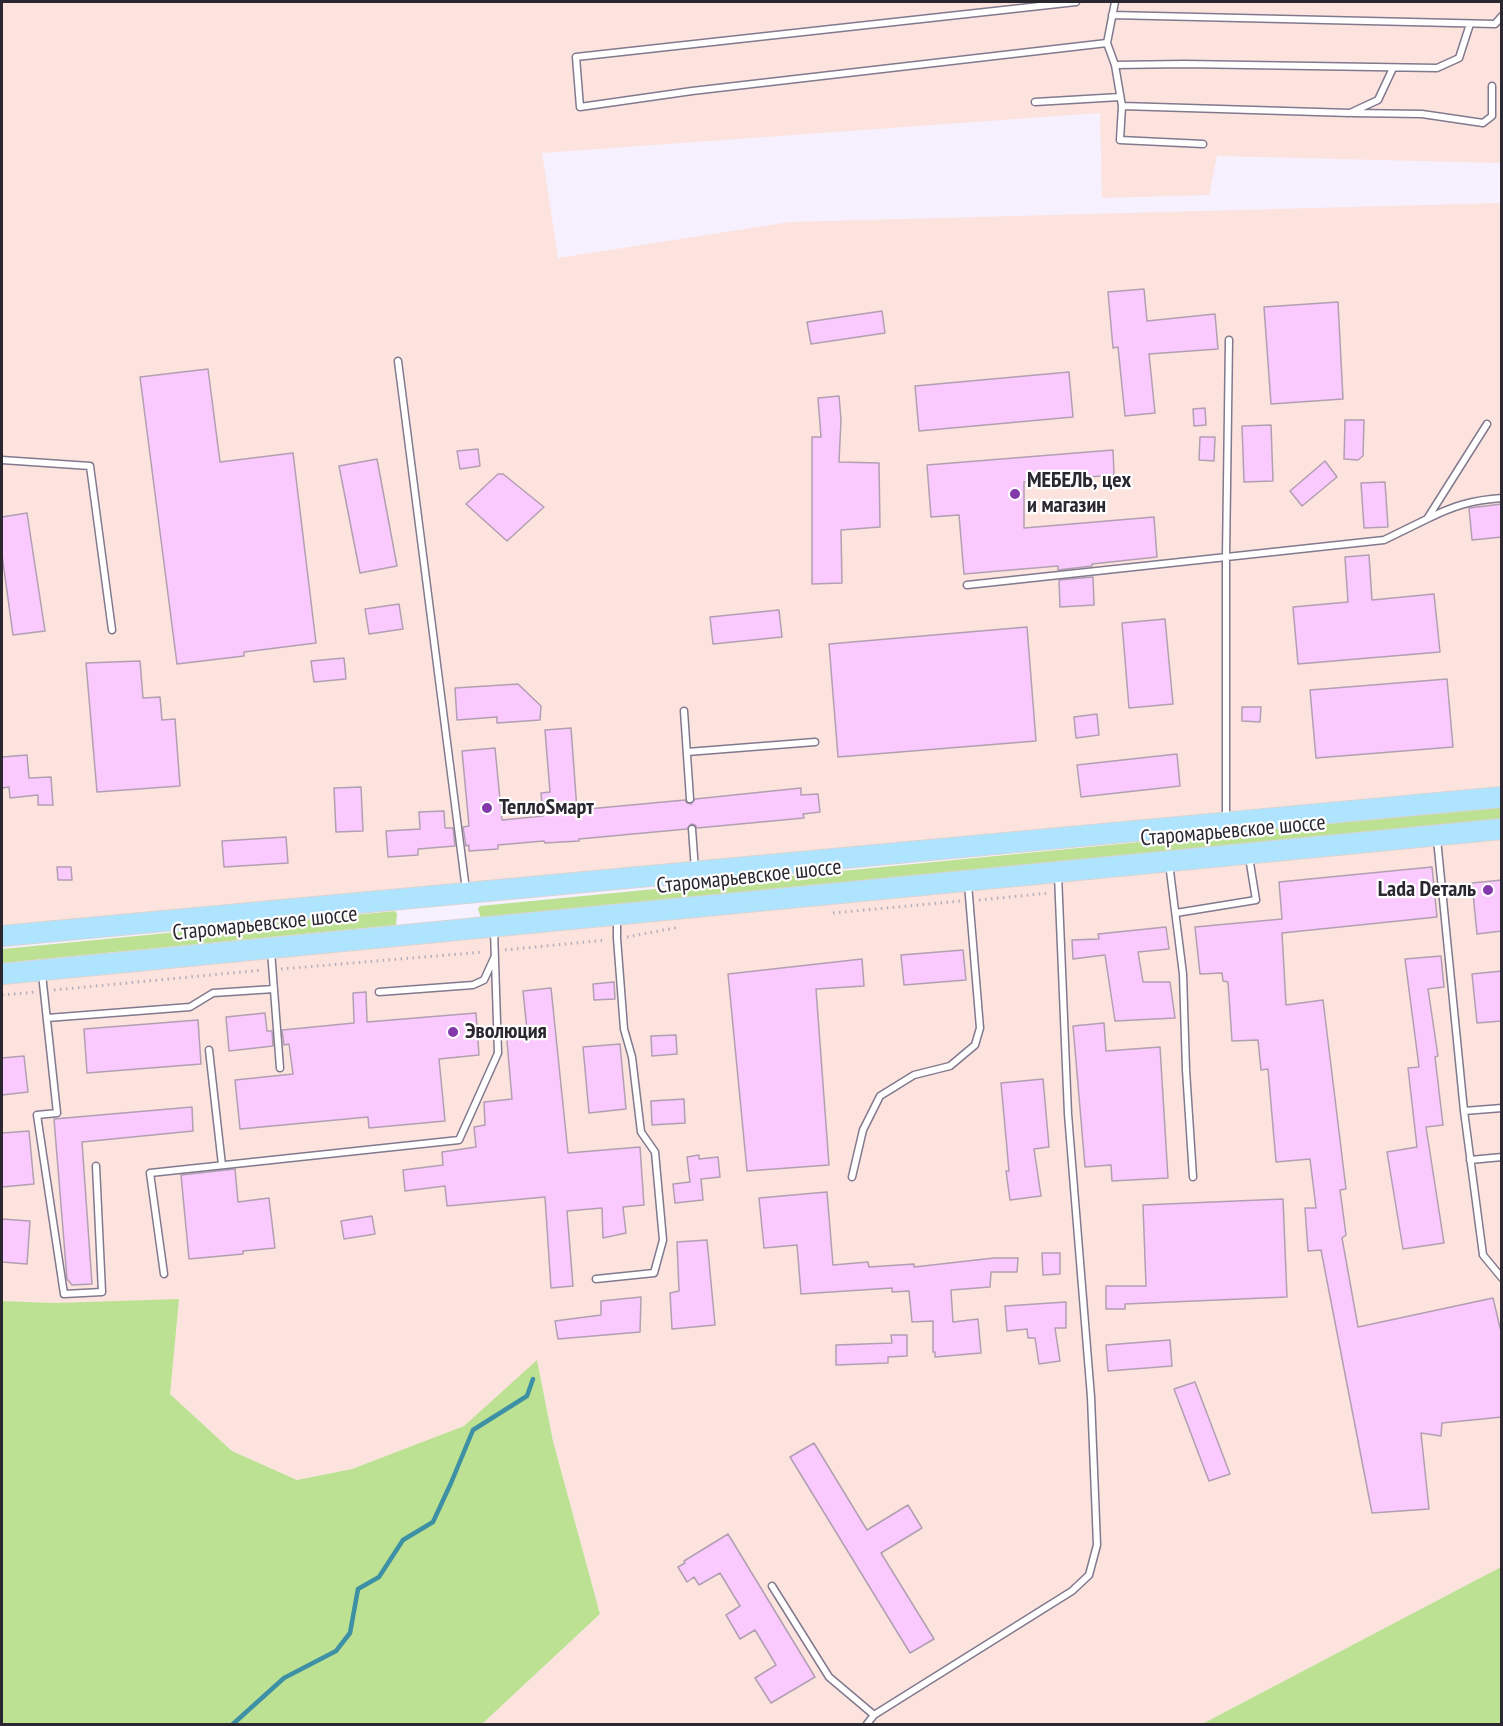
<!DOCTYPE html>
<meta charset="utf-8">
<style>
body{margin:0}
#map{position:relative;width:1503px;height:1726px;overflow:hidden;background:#f6f0ff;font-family:"PT Sans Narrow",sans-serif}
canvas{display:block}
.frame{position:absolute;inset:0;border:3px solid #2b2730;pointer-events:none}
</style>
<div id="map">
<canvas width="1503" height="1726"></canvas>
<div class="frame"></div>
</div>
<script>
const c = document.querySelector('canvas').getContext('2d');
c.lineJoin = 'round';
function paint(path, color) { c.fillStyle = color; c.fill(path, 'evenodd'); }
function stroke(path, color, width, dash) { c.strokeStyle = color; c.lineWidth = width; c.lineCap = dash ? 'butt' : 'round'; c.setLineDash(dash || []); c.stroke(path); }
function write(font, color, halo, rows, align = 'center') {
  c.font = font + ' "PT Sans Narrow",sans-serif'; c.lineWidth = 4.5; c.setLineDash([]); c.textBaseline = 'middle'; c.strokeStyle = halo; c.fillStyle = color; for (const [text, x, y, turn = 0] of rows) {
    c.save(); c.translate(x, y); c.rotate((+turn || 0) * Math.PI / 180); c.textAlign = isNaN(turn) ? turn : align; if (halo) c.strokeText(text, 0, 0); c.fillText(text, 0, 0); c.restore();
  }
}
paint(new Path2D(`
 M2 2H1501V163L1217 156 1209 195 1102 198 1100 113 542 153 558 258 790 222 1501 203V786L2 926Z
 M1501 836V1567L1202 1724H482L600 1614 553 1441 537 1361 464 1426 352 1469 297 1480 232 1451 170 1394 55 1303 2 1301V979Z`), '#fde3dd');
paint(new Path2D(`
 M1501 807V821L481 918 478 909 480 906Z
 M395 911 397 914 396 925 2 963V949Z
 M179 1299 170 1394 232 1451 297 1480 352 1469 464 1426 537 1360 553 1441 600 1614 482 1724H2V1301L55 1303Z
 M1501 1567V1724H1202Z`), '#bde193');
stroke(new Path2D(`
 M233 1724 284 1678 336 1651 350 1633 358 1589 379 1577 403 1540 433 1522 451 1483 473 1430 527 1396 533 1379`), '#3e91a5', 4.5);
const building = new Path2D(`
 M1144 289 1147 321 1215 314 1218 349 1149 354 1155 413 1125 416 1118 347 1113 348 1108 292Z
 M1338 302 1343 399 1271 404 1264 307Z
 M882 311 885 333 811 344 807 322Z
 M208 369 220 462 293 453 316 643 244 652V656L177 664 140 377Z
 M1069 372 1073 417 919 431 915 386Z
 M839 396 841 420 839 462 879 463 880 527 841 530 842 583 812 584V437H821L818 398Z
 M1205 408 1206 425 1194 426 1193 409Z
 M1345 420H1364L1363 456 1358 460 1344 459Z
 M1271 425 1273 481 1244 482 1242 426Z
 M1200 437H1215L1214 461 1199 460Z
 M478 449 480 466 460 469 457 451Z
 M1113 450 1114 475 1024 482V528L1154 517 1157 557 1092 564V566L1058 570V566L964 574 959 515 931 517 927 465Z
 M377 459 397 566 360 573 339 466Z
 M1325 461 1337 477 1302 506 1290 491Z
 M498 474H503L544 507 507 541 466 504Z
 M1385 482 1388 527 1364 528 1361 483Z
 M1502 504V537L1472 540 1469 508Z
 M27 513 45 631 13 635 2 555V517Z
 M1369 555 1372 600 1434 594 1440 652 1298 664 1293 607 1348 602 1345 557Z
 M1093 577 1094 605 1060 607 1059 580Z
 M399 604 403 629 369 634 365 609Z
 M779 610 782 637 713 644 710 617Z
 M1165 619 1173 704 1129 708 1122 623Z
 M1027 627 1036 741 838 757 829 644Z
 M344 658 346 679 314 682 311 661Z
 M140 661 143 698 160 697 162 720 175 719 180 786 97 792 86 663Z
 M1447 679 1453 747 1316 758 1310 690Z
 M518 684 541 706 540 720 497 723V717L457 720 455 688Z
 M1242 707H1261L1260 722 1242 721Z
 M1097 714 1099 735 1076 738 1074 717Z
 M571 728 577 810 685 800 687 803 691 804 695 799 801 788V795L818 794 820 812 803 814 804 818 697 828 695 825 691 824 687 829 579 839V841L545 843 544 841 498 845V849L469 851V845L466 846 463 827 469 826 462 751 495 748 502 820 543 816 541 793 550 792 545 730Z
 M1177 754 1180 786 1081 797 1077 765Z
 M27 755 29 778 51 777 53 805H38V795L10 798 9 787 2 788V757Z
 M361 787 363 831 336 832 334 788Z
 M444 811 445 828H453L455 846 418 849V855L388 857 386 831 420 829 419 812Z
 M286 837 288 863 224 867 222 841Z
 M57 867H71L72 880H58Z
 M1432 867 1437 917 1282 933 1286 1005 1323 1000 1346 1189 1340 1190 1346 1235 1342 1238 1358 1327 1493 1298 1502 1336V1417L1442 1423 1441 1436 1421 1433 1429 1509 1372 1513 1321 1250 1308 1251 1305 1208H1316L1310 1159 1276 1162 1268 1069 1261 1070 1258 1040 1232 1041 1228 982 1223 981 1222 973 1200 974 1195 927 1282 919 1279 882Z
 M1502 880V931L1477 934 1472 883Z
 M1166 927 1169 949 1138 952 1143 982H1170L1175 1018 1115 1021 1105 955 1073 959 1072 940 1099 939 1098 934Z
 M963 950 966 980 904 985 901 955Z
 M1441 956 1444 987 1428 989 1438 1056 1435 1057 1443 1125 1426 1127 1444 1243 1403 1249 1387 1152 1417 1147 1408 1068 1419 1067 1405 959Z
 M862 959 864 986 816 989 829 1165 747 1171 728 974Z
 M1502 971V1021L1477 1023 1472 974Z
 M614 982 615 999 594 1000 593 984Z
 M551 988 568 1153 640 1147 644 1205 623 1207 626 1233 603 1238 602 1208 567 1211 573 1286 551 1288 545 1197 447 1206 445 1186 405 1191 403 1170 443 1165 442 1152 476 1147 474 1127 485 1125 484 1102 512 1099 506 1030H527L523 991Z
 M366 992 367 1022 476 1013 479 1055 439 1059 445 1121 369 1128 368 1117 240 1129 235 1080 293 1074 289 1044 284 1045 282 1030 354 1023 353 993Z
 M265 1013 267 1031H272L273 1046 229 1051 226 1017Z
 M198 1020 201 1064 87 1073 84 1029Z
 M1104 1023 1106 1051 1160 1047 1168 1178 1112 1181 1111 1165 1085 1167 1073 1026Z
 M676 1035 677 1054 652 1056 651 1036Z
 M620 1044 626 1109 589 1113 583 1047Z
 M24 1056 28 1092 2 1095V1058Z
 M1043 1079 1049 1147 1034 1149 1041 1196 1010 1200 1006 1171H1009L1001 1083Z
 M684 1099 685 1123 652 1125 651 1101Z
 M192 1107 193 1131 82 1142 92 1284 72 1285 67 1279 54 1119Z
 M29 1131 34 1184 2 1187V1133Z
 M699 1155V1159L718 1157 720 1177 701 1179 703 1200 675 1203 673 1184 690 1182 687 1157Z
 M235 1169 238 1202 269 1198 275 1248 243 1251V1254L189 1259 181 1175Z
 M827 1192 833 1265 868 1262 869 1267 914 1264V1267L994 1258H1018L1017 1272H991L990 1287 951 1290 953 1322 978 1319 981 1353 935 1357V1352H933V1321L912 1322 909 1291 892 1292V1288L801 1294 797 1245 764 1248 759 1198Z
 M1283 1199 1287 1297 1125 1304V1309H1106V1286H1146L1143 1205Z
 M372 1216 375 1234 344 1239 341 1221Z
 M2 1219 30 1221 27 1264 2 1262Z
 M707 1240 715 1325 672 1329 670 1293 679 1291 677 1242Z
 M1042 1253H1060V1274L1043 1275Z
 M641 1297 640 1332 558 1339 555 1321 601 1315V1301Z
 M1066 1302V1328H1055L1060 1361 1039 1364 1035 1338H1028L1027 1329 1007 1331 1005 1306Z
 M891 1335H907V1356L888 1357V1363L836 1365V1345L892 1343Z
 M1170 1340 1172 1366 1108 1371 1106 1345Z
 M1195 1382 1230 1474 1209 1481 1174 1389Z
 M814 1443 867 1530 908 1505 922 1528 881 1553 934 1639 910 1653 790 1457Z
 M728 1534 815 1677 771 1703 755 1678 776 1665 755 1630 740 1639 726 1615 740 1606 720 1573 699 1585 694 1577 687 1582 678 1567 685 1563 684 1561Z`);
paint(building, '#fac9fe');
stroke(building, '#b19fb2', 1.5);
const service = new Path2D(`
 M1076 2 576 57 580 107 692 91 1107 43 1115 2
 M1112 15 1495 24 1502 16
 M1107 43 1115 65 1184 64 1437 68 1459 58 1470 24
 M1115 65 1122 106 1350 113 1378 100 1393 68
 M1035 102 1120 97
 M1122 106 1120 140 1203 144
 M1353 113 1422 114 1483 123 1492 116V86
 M398 361 466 890
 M2 460 90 466 112 630
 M1427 519C1453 506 1472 500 1502 498
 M967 585 1384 540 1427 519 1487 424
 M684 711 690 799
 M687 752 815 742
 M1226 818V556L1229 340
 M692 829 695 870
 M1437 839 1464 1111 1483 1255 1502 1278
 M1169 863 1183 974 1186 1070 1193 1177
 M1176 913 1256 900 1249 857
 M271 951 280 1068
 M42 974 57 1113 37 1115 64 1294 102 1292 96 1166
 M379 992 473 985 484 980 494 958
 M47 1018 190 1007 213 993 274 989
 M209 1050 222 1165
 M1464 1111 1502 1108
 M1470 1160 1502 1157
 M852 1177 863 1130 880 1096 914 1075 950 1066 975 1045 980 1028 968 884
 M164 1274 150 1173 459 1140 498 1053 494 930
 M596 1279 654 1273 663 1240 655 1152 641 1132 632 1057 624 1029 617 938V918
 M772 1586 829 1677 874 1715
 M867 1724 874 1715 1072 1591 1089 1575 1097 1545 1091 1397 1068 1114 1058 875`);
const primary = new Path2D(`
 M2 936 1502 797
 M2 974 1502 829`);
stroke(service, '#81798e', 9);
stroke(primary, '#d5d4d6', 22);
stroke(new Path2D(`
 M979 900 1050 893
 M833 913 961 901
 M627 937 680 927
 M505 950 606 940
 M281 969 484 952
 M54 990 263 970
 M2 995 36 992`), '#b4afbc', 3, [1.5, 4.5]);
stroke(service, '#fff', 6);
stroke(primary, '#afe4fe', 20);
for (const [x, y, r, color] of [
 [1015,494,6,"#8339aa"],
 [487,808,6,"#8339aa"],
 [1488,890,6,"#8339aa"],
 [453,1032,6,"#8339aa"]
]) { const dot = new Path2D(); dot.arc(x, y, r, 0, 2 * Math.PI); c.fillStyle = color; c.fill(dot); stroke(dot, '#fff', 2); }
write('bold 22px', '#2b2730', '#fff', [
 ["МЕБЕЛЬ, цех",1027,481],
 ["и магазин",1027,506],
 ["ТеплоSмарт",499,808],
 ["Lada Dеталь",1476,890,"right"],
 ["Эволюция",465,1032]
], 'left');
write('22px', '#2b2730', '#fff', [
 ["Старомарьевское шоссе",1233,831,-5],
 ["Старомарьевское шоссе",749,877,-6],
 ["Старомарьевское шоссе",265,924,-6]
]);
</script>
